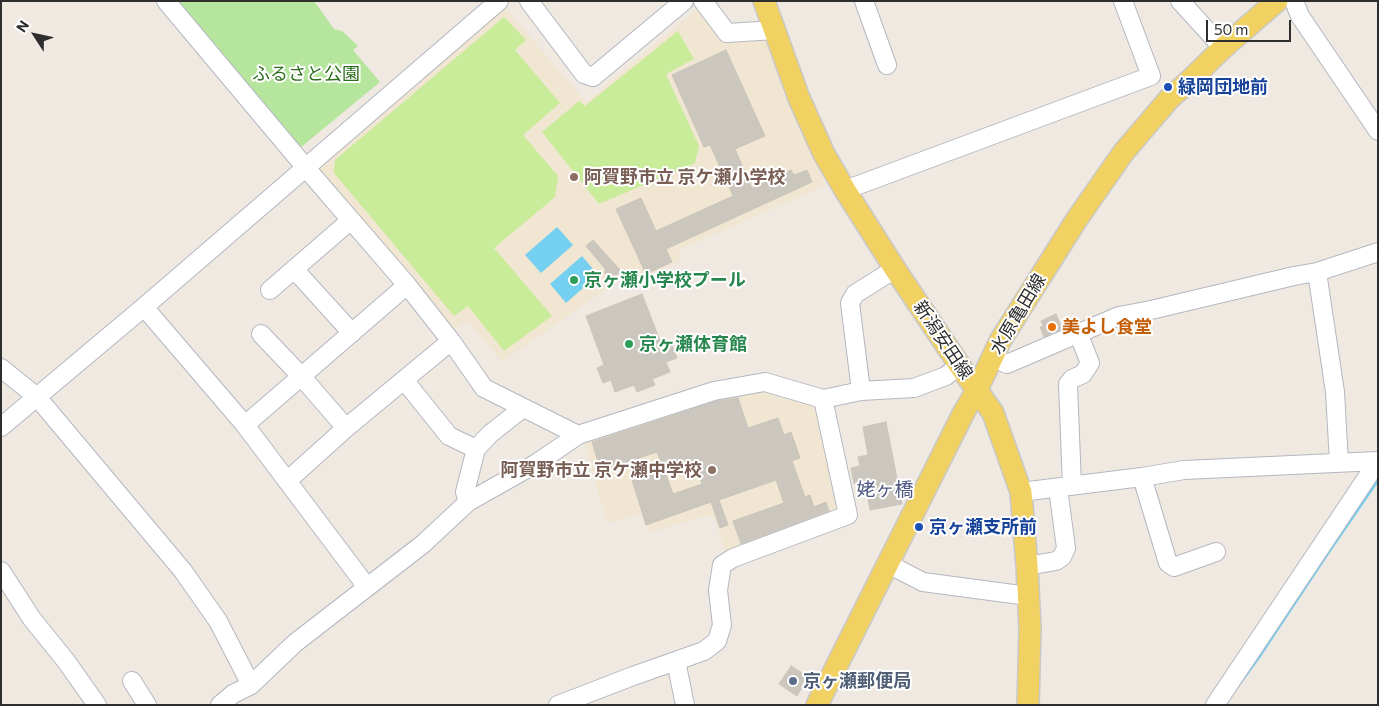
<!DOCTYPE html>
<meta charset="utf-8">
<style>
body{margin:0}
#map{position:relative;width:1379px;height:706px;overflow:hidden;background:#efe9e1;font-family:Commissioner,sans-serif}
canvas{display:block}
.frame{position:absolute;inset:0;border:2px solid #2e2e2e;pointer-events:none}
.north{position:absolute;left:10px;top:10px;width:50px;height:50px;-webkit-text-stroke:4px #fff;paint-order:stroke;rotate:305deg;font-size:14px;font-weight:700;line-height:20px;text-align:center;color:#2e2e2e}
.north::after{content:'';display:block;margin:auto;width:18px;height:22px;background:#2e2e2e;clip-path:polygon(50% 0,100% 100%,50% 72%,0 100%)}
.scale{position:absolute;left:1206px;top:20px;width:85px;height:22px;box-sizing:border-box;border:2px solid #2e2e2e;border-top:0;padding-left:6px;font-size:15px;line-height:18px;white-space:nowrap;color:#2e2e2e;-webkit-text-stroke:4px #fff;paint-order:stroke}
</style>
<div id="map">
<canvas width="1379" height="706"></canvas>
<div class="frame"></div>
<div class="north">N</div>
<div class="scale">50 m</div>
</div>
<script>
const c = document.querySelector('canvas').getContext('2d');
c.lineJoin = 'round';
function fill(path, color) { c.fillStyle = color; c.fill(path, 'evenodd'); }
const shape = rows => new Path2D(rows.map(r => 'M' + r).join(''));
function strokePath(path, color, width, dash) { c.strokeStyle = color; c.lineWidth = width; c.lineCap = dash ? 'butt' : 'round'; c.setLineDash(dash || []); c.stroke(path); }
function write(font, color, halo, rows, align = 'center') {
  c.font = font + ' Commissioner,"Noto Sans JP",sans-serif'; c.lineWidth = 4; c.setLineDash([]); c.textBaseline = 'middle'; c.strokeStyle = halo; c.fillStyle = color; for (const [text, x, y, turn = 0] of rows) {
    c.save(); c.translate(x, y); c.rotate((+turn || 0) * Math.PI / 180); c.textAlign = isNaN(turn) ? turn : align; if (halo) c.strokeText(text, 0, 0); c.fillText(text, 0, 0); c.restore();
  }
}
fill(shape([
 [502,4,586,102,702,5,722,38,765,34,826,185,679,250,680,261,633,284,625,276,502,362,468,321,453,330,319,170,319,162],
 [770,384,801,394,815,410,839,501,833,516,726,555,714,515,690,520,651,532,641,514,607,523,583,438,645,419]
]), '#f0e6d1');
fill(shape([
 [173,1,314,1,334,29,342,31,358,46,353,50,380,82,300,148]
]), '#b6e59e');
fill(shape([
 [504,17,526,40,515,50,560,103,523,135,558,176,555,197,494,248,552,316,504,351,468,306,454,316,334,173,335,160],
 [678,31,694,59,666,74,699,146,695,163,599,204,542,132,579,101,585,106]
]), '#c9ec9a');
fill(shape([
 [557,227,573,245,541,273,525,255],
 [582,256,598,275,566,303,550,284]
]), '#75cff0');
strokePath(shape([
 [1235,690,1261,654,1326,556,1378,480]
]), '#75cff0', 3);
const building = shape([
 [726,50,765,136,735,149,752,188,791,170,794,175,807,170,812,182,666,249,672,262,646,274,616,209,641,198,656,231,733,196,710,145,704,147,672,75,726,50],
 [593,240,621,271,611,280,604,272,606,270,586,246,593,240],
 [642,294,662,346,671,342,677,358,666,362,670,372,652,379,655,385,637,392,634,385,615,392,611,380,603,383,597,368,604,365,586,316,642,294],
 [1056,314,1062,329,1044,337,1040,327,1043,326,1041,321,1056,314],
 [738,398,748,428,778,418,784,435,791,432,800,458,792,461,805,497,810,495,814,507,826,502,829,511,741,544,733,521,784,503,776,480,719,500,728,525,720,528,711,502,646,525,632,480,663,469,657,452,601,471,592,442,717,401,738,398],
 [695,462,702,484,673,494,665,472,695,462],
 [886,422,902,504,870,510,865,482,854,484,851,468,860,466,858,457,868,455,863,427,886,422],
 [791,666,807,676,801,685,803,686,797,696,779,684,791,666]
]);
fill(building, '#cbc7bf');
strokePath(building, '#cbc5ba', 1);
const minor = shape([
 [166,1,306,168,407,285,451,341,484,388,578,435],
 [529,1,584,74,593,77,684,1],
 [703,1,727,33,775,30],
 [864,1,887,65],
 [1180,1,1223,48],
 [1294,1,1300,16,1378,131],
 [845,190,1151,76,1123,1],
 [294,269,352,333],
 [1317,272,1335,392,1339,463],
 [270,290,351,220],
 [144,307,245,425,367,587],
 [261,334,301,376,346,428],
 [992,357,1007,364,1119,316,1151,310,1294,276,1317,272,1378,252],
 [1,368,37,397,183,571,218,621,251,685],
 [404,380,449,436,476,449],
 [861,391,850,303,855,294,895,269],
 [245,425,407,285],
 [1,427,144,307,499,1],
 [1142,477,1168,563,1174,567,1216,552],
 [287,481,346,428,451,341],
 [1072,486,1068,384,1072,379,1083,374,1090,363,1078,333],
 [1021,492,1142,477,1184,470,1378,461],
 [468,502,465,492,476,449,490,434,523,408],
 [888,564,923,582,1028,596],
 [1027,566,1056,561,1062,557,1066,548,1058,488],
 [1,571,32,619,66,661,97,705],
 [676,661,685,705],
 [132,681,147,705],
 [220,705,233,694,251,685,295,643,423,544,468,502,537,463,578,435,714,391,765,382,823,399,861,391,914,388,946,376,959,365],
 [558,705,633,676,704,651,717,641,722,625,718,590,722,565,733,558,848,515,823,399],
 [1215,705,1378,461]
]);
const major = shape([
 [764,1,799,98,824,154,845,190,895,269,962,369,993,413,1021,492,1027,566,1030,628,1028,705],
 [817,705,964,412,977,390,1000,341,1077,219,1123,153,1169,99,1188,82,1223,48,1277,1]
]);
strokePath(minor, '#b4b7c1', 20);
strokePath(major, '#c9c9c9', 24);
strokePath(minor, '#fff', 18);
strokePath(major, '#f2d163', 21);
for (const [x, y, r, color] of [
 [1168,87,5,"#1a4fb4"],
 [574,177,5,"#8d6e63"],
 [574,280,5,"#2e9e5b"],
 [1052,327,5,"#e8710a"],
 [629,344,5,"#2e9e5b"],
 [712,470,5,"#8d6e63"],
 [919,527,5,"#1a4fb4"],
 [793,681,5,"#5c6f8a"]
]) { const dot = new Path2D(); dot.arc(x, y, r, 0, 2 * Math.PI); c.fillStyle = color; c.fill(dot); strokePath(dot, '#fff', 2); }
write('18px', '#2c6e1b', '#fff', [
 ["ふるさと公園",306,74]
]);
write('bold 18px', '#164399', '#fff', [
 ["緑岡団地前",1178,87],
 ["京ヶ瀬支所前",929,527]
], 'left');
write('bold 18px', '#785e54', '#fff', [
 ["阿賀野市立 京ケ瀬小学校",584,177],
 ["阿賀野市立 京ケ瀬中学校",702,470,"right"]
], 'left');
write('bold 18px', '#27864d', '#fff', [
 ["京ヶ瀬小学校プール",584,280],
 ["京ヶ瀬体育館",639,344]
], 'left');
write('18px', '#2e2e2e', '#fff', [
 ["水原亀田線",1018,314,-59],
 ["新潟安田線",943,340,56]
]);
write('bold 18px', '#c56008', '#fff', [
 ["美よし食堂",1062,327]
], 'left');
write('bold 18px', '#4e5e75', '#fff', [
 ["京ヶ瀬郵便局",803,681]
], 'left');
write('19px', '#4d5680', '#fff', [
 ["姥ヶ橋",885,490]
]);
</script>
